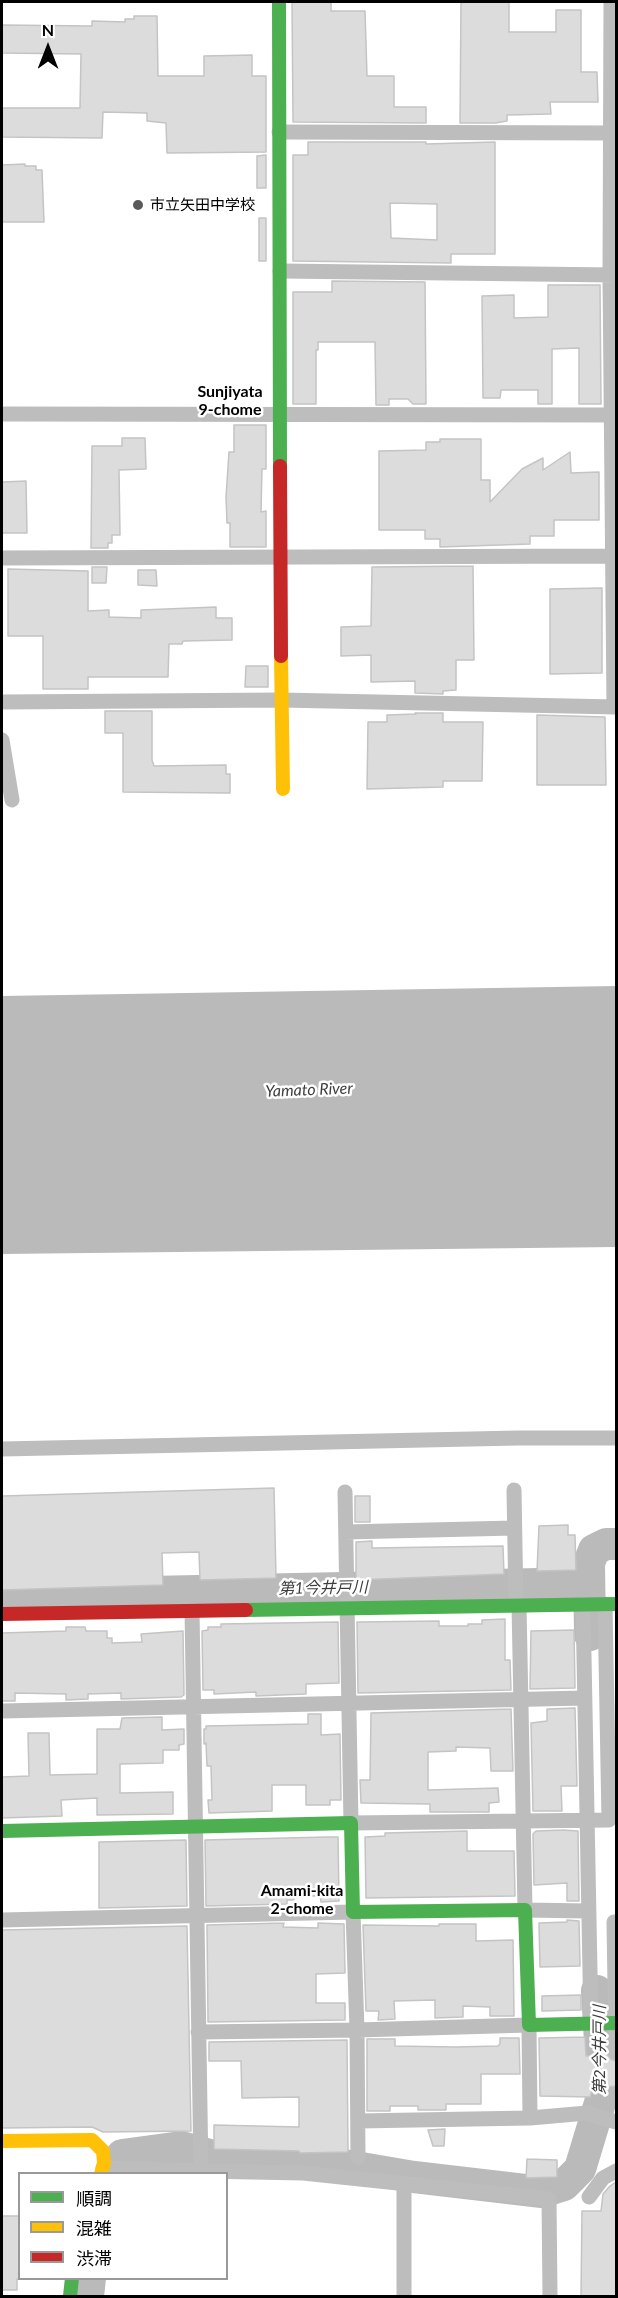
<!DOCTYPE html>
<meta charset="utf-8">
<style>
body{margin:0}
#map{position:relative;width:618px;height:2298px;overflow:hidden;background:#fff;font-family:Lato,"Noto Sans JP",sans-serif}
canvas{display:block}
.frame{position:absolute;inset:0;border:3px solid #000;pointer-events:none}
.legend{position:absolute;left:18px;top:2172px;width:210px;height:108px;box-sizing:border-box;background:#fff;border:2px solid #999;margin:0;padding:8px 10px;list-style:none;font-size:18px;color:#000}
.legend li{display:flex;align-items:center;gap:12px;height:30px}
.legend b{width:30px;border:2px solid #999}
.north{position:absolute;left:18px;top:18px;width:60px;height:60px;-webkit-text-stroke:4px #fff;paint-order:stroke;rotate:0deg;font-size:16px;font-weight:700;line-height:24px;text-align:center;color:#000}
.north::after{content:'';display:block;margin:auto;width:21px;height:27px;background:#000;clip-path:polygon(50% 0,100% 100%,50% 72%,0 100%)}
</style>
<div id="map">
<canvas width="618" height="2298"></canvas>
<div class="frame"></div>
<ul class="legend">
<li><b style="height:8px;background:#4caf50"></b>順調</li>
<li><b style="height:8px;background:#ffc107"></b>混雑</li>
<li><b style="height:8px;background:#c62828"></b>渋滞</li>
</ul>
<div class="north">N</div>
</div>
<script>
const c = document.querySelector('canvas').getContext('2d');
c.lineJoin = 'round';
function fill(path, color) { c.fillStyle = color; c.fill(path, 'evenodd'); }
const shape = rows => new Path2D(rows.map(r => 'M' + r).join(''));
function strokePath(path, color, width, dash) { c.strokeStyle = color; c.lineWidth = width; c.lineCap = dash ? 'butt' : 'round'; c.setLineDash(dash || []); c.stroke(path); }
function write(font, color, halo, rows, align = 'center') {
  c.font = font + ' Lato,"Noto Sans JP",sans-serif'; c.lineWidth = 5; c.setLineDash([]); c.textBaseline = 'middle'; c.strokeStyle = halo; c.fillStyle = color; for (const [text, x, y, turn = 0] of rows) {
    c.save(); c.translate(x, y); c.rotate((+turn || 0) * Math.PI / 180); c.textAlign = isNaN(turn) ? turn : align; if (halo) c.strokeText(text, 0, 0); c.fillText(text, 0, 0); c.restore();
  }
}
fill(shape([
 [616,986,616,1247,2,1254,2,996]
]), '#bababa');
strokePath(shape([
 [603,2093,616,2103]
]), '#bababa', 5);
strokePath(shape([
 [2,1595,588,1583],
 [590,1635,589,1563,594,1550,606,1544,616,1544],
 [118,2174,122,2155,181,2147,227,2160,326,2162,414,2177,542,2192,564,2185,580,2169,603,2093,597,1991],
 [88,2296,90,2278]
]), '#bababa', 32);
const building = shape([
 [292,2,331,2,331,11,365,11,367,76,394,76,394,107,426,107,426,123,293,122,292,2],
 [461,2,509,2,509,32,556,32,556,10,581,10,581,72,597,72,598,102,550,102,551,114,507,115,507,121,495,123,460,123,461,2],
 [134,16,157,16,158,76,204,76,204,56,252,55,252,76,266,76,266,152,167,153,166,123,147,121,147,113,103,112,102,138,2,137,2,108,80,108,81,54,2,53,2,25,92,26,92,21,125,22,125,19,134,19,134,16],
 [308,142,426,142,426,144,495,142,495,254,451,254,451,263,293,261,293,155,308,155,308,142],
 [390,203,437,204,437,240,391,238,390,203],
 [266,155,266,188,257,188,257,156,266,155],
 [25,164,25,166,36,166,36,170,42,170,44,222,2,222,2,165,25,164],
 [259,218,266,218,266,261,259,261,259,218],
 [332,281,425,282,426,404,413,404,408,399,389,399,389,405,376,405,375,342,318,342,318,350,316,350,316,404,293,404,293,292,332,292,332,281],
 [548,285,600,285,601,404,579,404,579,348,552,349,552,404,538,404,538,390,501,390,500,398,483,398,482,296,514,295,514,318,548,317,548,285],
 [234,425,266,425,266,469,262,469,261,512,266,511,266,547,230,547,230,523,227,523,226,497,229,452,234,452,234,425],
 [122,438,145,438,146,469,119,470,120,535,112,535,112,543,108,543,108,548,91,548,92,446,122,446,122,438],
 [440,439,481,439,481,480,490,480,490,502,522,469,543,458,543,470,570,452,571,473,599,472,599,520,554,520,554,536,530,536,530,544,440,547,440,539,425,539,425,530,379,530,379,451,426,450,426,442,440,442,440,439],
 [26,481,27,533,2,533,2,482,26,481],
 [473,566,474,660,456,660,456,690,443,691,443,694,415,693,415,681,371,682,371,655,341,656,341,627,371,626,372,567,473,566],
 [92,567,107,567,106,583,92,583,92,567],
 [8,569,88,571,88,611,109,610,109,617,141,618,141,610,216,607,216,618,232,618,232,640,183,641,182,644,169,644,168,677,88,677,88,689,43,689,43,636,8,636,8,569],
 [138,570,156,570,157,586,138,585,138,570],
 [602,588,602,673,550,674,550,589,602,588],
 [246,666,268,666,268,687,245,687,246,666],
 [105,711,152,711,152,760,154,766,226,765,226,774,230,774,230,793,123,792,123,733,105,733,105,711],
 [415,713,443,713,443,722,483,722,482,781,443,781,443,787,367,789,368,722,387,722,387,715,416,714,415,713],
 [537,715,605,717,606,785,537,785,537,715],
 [274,1488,276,1578,200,1580,199,1552,162,1553,163,1585,2,1590,2,1496,274,1488],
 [355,1496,370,1496,370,1522,355,1522,355,1496],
 [568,1525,568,1535,575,1535,576,1570,537,1571,539,1526,568,1525],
 [372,1541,372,1548,503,1546,504,1574,356,1580,356,1542,372,1541],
 [505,1619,505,1660,510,1660,511,1690,358,1693,357,1622,439,1621,439,1626,468,1626,468,1624,482,1624,482,1620,505,1619],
 [338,1622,339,1683,306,1684,306,1694,256,1696,256,1692,214,1694,214,1690,203,1690,202,1631,208,1630,208,1627,221,1627,221,1624,338,1622],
 [66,1627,85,1627,86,1631,107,1631,107,1638,112,1638,112,1643,142,1642,141,1634,183,1631,184,1695,181,1697,121,1699,121,1693,88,1694,88,1699,66,1700,66,1694,15,1693,15,1701,2,1701,2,1633,66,1631,66,1627],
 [574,1630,575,1688,530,1689,531,1631,574,1630],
 [575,1708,577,1786,561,1786,562,1811,533,1811,531,1723,547,1721,547,1709,575,1708],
 [511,1709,513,1771,491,1771,490,1748,456,1747,456,1751,428,1752,428,1790,498,1788,499,1802,489,1803,489,1812,430,1812,430,1804,361,1803,360,1780,370,1780,371,1713,511,1709],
 [308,1714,321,1714,321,1735,340,1734,341,1800,330,1800,330,1805,306,1805,306,1785,272,1785,272,1811,209,1813,208,1800,212,1800,211,1766,207,1766,206,1743,204,1744,204,1729,206,1729,206,1726,308,1724,308,1714],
 [162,1717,162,1730,184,1729,184,1744,179,1745,179,1750,163,1750,163,1763,120,1764,120,1793,173,1792,173,1814,97,1815,97,1798,61,1800,62,1816,2,1818,2,1777,29,1776,28,1733,49,1733,50,1775,97,1774,97,1729,120,1729,122,1718,162,1717],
 [563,1830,578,1831,579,1901,567,1901,567,1883,534,1885,533,1834,536,1831,563,1830],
 [467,1831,467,1851,514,1851,515,1896,366,1898,365,1837,385,1836,385,1833,467,1831],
 [327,1837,338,1837,339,1901,321,1902,320,1896,294,1896,294,1900,287,1900,287,1904,206,1906,205,1840,327,1837],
 [186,1840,187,1906,99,1908,99,1842,186,1840],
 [567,1920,579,1921,580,1966,540,1967,539,1923,567,1922,567,1920],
 [284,1923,283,1927,318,1928,318,1923,344,1924,345,1973,316,1974,316,2003,345,2003,345,2020,208,2022,207,1925,284,1923],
 [439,1924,476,1924,476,1941,513,1940,514,2016,490,2016,490,2007,463,2006,463,2017,435,2018,435,2000,394,2001,395,2019,378,2020,379,2011,366,2011,363,1925,439,1926,439,1924],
 [187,1926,191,2131,103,2132,92,2127,2,2128,2,1930,187,1926],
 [581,1995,581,2010,542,2011,542,1996,581,1995],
 [585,2037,586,2056,607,2054,611,2059,616,2061,616,2086,593,2088,590,2097,540,2096,539,2038,585,2037],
 [500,2038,519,2038,520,2074,481,2074,481,2104,446,2104,446,2110,418,2110,418,2106,390,2106,390,2111,367,2111,367,2039,395,2039,395,2046,455,2047,498,2046,500,2044,500,2038],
 [347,2040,348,2152,300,2153,299,2151,214,2149,214,2125,299,2127,299,2097,242,2098,241,2061,209,2061,209,2042,347,2040],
 [445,2129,444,2146,433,2146,428,2130,445,2129],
 [527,2159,557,2160,557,2177,526,2178,527,2159],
 [616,2182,616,2296,581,2296,582,2211,601,2211,603,2194,610,2186,616,2182],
 [2,2216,19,2216,20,2279,17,2279,17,2290,2,2290,2,2216]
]);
fill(building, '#dcdcdc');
strokePath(building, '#c4c4c4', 1.5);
strokePath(shape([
 [611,2,610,275,614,707],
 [279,132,616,133],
 [280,271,616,275],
 [2,414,616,415],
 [2,558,612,556],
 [2,702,281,700,616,707],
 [2,740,12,800],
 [2,1449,518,1438,616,1438],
 [514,1490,516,1605],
 [345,1492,351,1823,609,1820,605,1604],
 [346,1532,514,1528],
 [583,1604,591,2024],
 [519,1605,525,1910,588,1911],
 [2,1711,584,1698],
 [2,1920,353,1912,357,2030,529,2025,530,2118],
 [198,2032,357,2030,358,2157],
 [616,2051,614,1922,616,1922],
 [358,2121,530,2118,587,2113,616,2122],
 [103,2168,201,2171,192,1610],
 [201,2171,303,2173,549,2199,550,2296],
 [589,2197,603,2178,616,2171],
 [404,2296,404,2184]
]), '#bdbdbd', 15);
strokePath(shape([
 [279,2,280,466],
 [246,1610,616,1604],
 [2,1831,351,1823,353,1912,525,1910,529,2025,616,2023],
 [70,2296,72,2278]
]), '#4caf50', 14);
strokePath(shape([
 [281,656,283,789],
 [2,2141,92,2140,103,2151,104,2163,101,2174]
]), '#ffc107', 14);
strokePath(shape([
 [280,466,281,656],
 [2,1614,246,1610]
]), '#c62828', 14);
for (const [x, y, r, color] of [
 [138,205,6,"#595959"]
]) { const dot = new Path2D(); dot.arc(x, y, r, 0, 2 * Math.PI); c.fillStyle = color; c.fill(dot); strokePath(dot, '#fff', 2); }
write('15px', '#000', '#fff', [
 ["市立矢田中学校",150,205]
], 'left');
write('bold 16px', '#000', '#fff', [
 ["Sunjiyata",230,392],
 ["9-chome",230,410],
 ["Amami-kita",302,1891],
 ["2-chome",302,1909]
]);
write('italic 16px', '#3e3e3e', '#fff', [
 ["Yamato River",309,1090,-2],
 ["第1今井戸川",323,1588,-1],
 ["第2今井戸川",600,2050,-90]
]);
</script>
